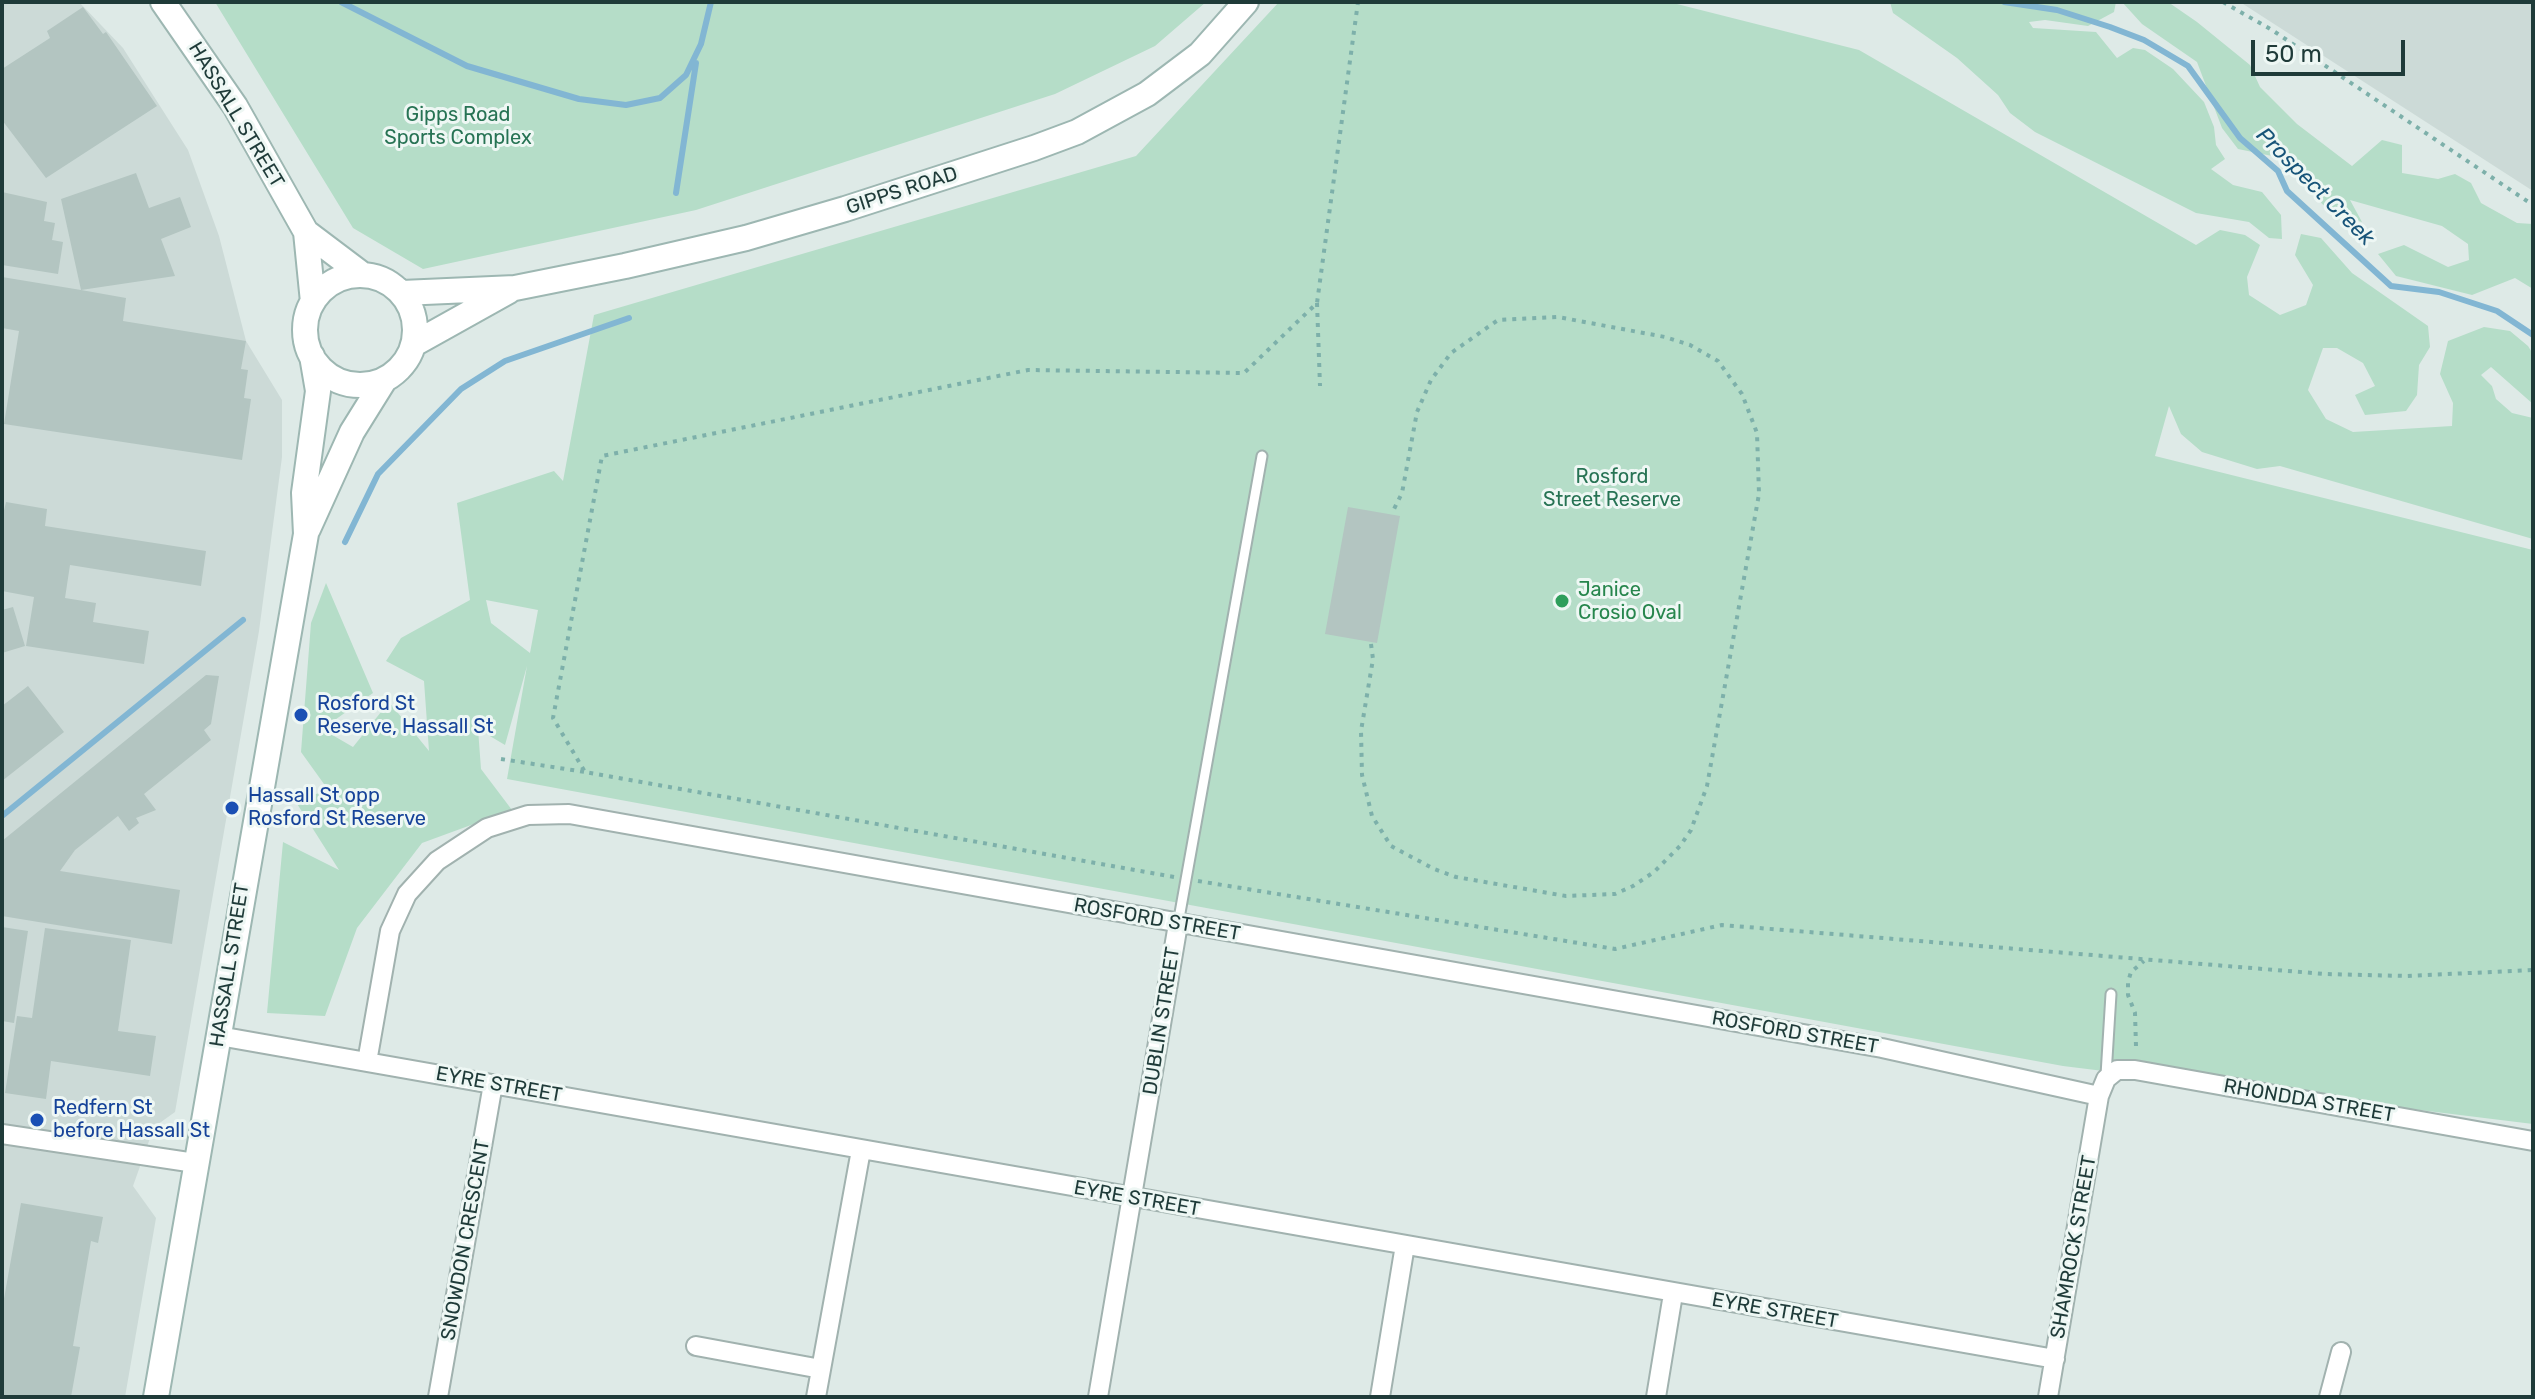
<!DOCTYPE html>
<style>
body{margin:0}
#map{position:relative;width:2535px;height:1399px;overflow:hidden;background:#deeae7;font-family:Rubik,sans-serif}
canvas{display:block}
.frame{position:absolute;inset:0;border:4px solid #1f3b39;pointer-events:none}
.scale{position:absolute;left:2251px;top:40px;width:154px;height:36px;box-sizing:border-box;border:4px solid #1f3b39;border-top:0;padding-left:10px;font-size:24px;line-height:28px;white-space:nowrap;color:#1f3b39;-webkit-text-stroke:6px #eef7f4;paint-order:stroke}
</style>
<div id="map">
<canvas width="2535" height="1399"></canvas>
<div class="frame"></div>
<div class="scale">50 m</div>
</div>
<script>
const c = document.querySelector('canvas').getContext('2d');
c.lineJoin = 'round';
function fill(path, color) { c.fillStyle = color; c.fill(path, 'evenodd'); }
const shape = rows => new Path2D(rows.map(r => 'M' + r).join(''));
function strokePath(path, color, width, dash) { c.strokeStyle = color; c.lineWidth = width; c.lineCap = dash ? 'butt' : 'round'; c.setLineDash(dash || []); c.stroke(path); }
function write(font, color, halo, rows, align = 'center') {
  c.font = font + ' Rubik,sans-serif'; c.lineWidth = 6; c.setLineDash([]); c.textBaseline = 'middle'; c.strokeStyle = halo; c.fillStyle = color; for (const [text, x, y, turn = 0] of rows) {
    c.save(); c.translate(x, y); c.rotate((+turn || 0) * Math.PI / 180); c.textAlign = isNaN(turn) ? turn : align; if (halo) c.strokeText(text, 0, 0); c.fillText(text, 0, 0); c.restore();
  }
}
fill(shape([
 [2,2,79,2,123,48,188,150,219,236,246,341,282,400,282,457,259,631,175,1112,154,1127,133,1186,156,1218,125,1397,2,1397],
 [2240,2,2533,2,2533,191]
]), '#ccdad7');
fill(shape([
 [215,2,1206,2,1155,46,1055,94,696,210,423,269,353,228],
 [1279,2,1669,2,1859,50,2196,245,2220,230,2245,235,2260,245,2247,277,2249,295,2280,315,2306,305,2313,285,2295,255,2301,234,2321,238,2352,273,2428,326,2430,347,2419,365,2417,395,2406,411,2365,415,2355,395,2375,386,2363,363,2337,348,2323,348,2308,390,2326,419,2353,432,2452,426,2453,403,2440,374,2448,341,2484,327,2510,331,2528,346,2533,354,2533,404,2491,367,2481,375,2492,386,2496,399,2512,413,2533,418,2533,539,2280,466,2257,469,2202,452,2181,434,2169,406,2155,456,2533,550,2533,1124,2063,1066,507,779,527,666,505,745,478,729,481,769,512,810,422,843,357,928,325,1016,267,1013,283,842,339,870,294,799,329,791,301,752,311,623,326,583,373,693,322,729,353,747,389,702,429,751,424,681,386,661,401,638,470,600,457,503,554,471,563,481,594,315,1136,156],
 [486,600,538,610,530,653,491,623],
 [1890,2,2116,2,2114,12,2088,26,2045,20,2029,22,2033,28,2096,32,2117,58,2133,48,2145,50,2173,69,2204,102,2214,127,2216,145,2225,159,2211,169,2233,185,2262,192,2281,215,2282,239,2269,238,2249,222,2196,213,2035,132,2010,113,1998,95,1957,58,1893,13],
 [2122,2,2168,2,2197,22,2250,65,2260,87,2297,124,2352,166,2382,140,2402,145,2402,173,2438,179,2455,174,2471,183,2481,203,2517,223,2533,224,2533,289,2515,278,2472,295,2396,276,2378,254,2404,245,2448,267,2469,260,2468,244,2442,226,2350,200,2362,222,2331,213,2277,157,2238,149,2222,128,2197,62,2142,24]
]), '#b5ddc8');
strokePath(shape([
 [341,2,467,66,579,99,626,105,660,98,686,75,701,44,711,2],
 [2004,2,2057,10,2110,27,2144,40,2188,66,2240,138,2278,171,2287,191,2391,286,2439,292,2497,311,2533,335],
 [676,193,696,63],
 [345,542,378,474,461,389,505,361,629,318],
 [2,816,243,620]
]), '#82b6d3', 6);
fill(shape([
 [83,7,103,34,106,32,157,106,46,178,2,120,2,69,50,38,47,31],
 [136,173,149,208,180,197,191,227,161,239,175,276,81,290,126,298,123,321,246,341,241,369,248,370,244,398,251,399,242,460,4,424,19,331,2,328,2,277,81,290,61,199],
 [2,192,47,202,44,221,55,223,52,240,63,242,58,274,2,265],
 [6,502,47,509,45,526,206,551,201,586,70,565,65,598,96,603,93,622,149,631,144,664,26,646,34,597,2,591,2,519],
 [1348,507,1400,516,1377,643,1325,634],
 [13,607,25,646,2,653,2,610],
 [206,675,219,676,211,724,204,730,211,740,144,794,156,810,136,818,139,823,129,831,118,816,75,850,60,871,180,890,172,944,2,916,2,841],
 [28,686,64,732,2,781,2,706],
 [2,927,28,931,14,1023,2,1021],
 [45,928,131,940,118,1031,156,1036,150,1076,51,1061,46,1099,5,1093,17,1016,32,1018],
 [21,1203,103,1217,98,1243,91,1241,73,1346,80,1347,71,1397,2,1397,2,1310]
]), '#b3c5c1');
const lane = shape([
 [1178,924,1262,456],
 [2106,1075,2111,994]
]);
const street = shape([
 [219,1036,2055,1359],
 [367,1062,390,931,407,894,437,861,487,828,528,815,569,814,1882,1048,2099,1096],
 [2,1134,195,1163],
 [696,1346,821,1369],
 [438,1397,493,1084],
 [816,1397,861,1150],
 [1098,1397,1178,924],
 [1380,1397,1405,1245],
 [1656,1397,1673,1294],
 [2048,1397,2099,1096,2106,1079,2117,1070,2135,1070,2533,1141],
 [2329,1397,2341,1352]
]);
const secondary = shape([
 [163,2,235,106,306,232,363,275],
 [306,232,313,302],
 '305 330a55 55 0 1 1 110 0a55 55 0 1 1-110 0Z',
 [402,293,515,288,625,266,746,238,845,209,1034,148,1077,132,1147,94,1200,54,1246,2],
 [414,344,509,291],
 [308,529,352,432,385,379],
 [156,1397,306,534,304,493,318,391,312,356]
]);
strokePath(lane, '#a1b2af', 13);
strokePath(street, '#a1b2af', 22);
strokePath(secondary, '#9db7b2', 28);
strokePath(shape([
 [2223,2,2272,30,2533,205],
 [1317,303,1320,386],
 [1371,644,1373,659,1361,731,1362,775,1372,816,1391,846,1434,869,1456,877,1566,896,1615,894,1633,886,1654,872,1680,846,1691,830,1707,786,1759,494,1757,433,1742,394,1718,361,1690,345,1665,337,1558,317,1498,320,1451,353,1431,380,1417,412,1402,493,1393,511],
 [501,759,585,772],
 [1174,877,585,772,553,718,602,456,1028,370,1244,373,1317,303,1358,2],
 [1198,881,1615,949,1722,925,2325,974,2407,976,2533,970],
 [2136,1046,2135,1013,2128,995,2128,982,2131,972,2144,961]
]), '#7db0aa', 4, [4, 6]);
strokePath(lane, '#fff', 9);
strokePath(street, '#fff', 18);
strokePath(secondary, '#fff', 24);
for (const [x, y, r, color] of [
 [1562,601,8,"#2e9e5b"],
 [301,715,8,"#1a4fb4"],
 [232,808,8,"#1a4fb4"],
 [37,1120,8,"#1a4fb4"]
]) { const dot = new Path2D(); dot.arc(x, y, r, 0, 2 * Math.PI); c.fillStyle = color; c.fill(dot); strokePath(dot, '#eef7f4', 3); }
write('20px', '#1f3b39', '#eef7f4', [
 ["HASSALL STREET",236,115,59],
 ["GIPPS ROAD",902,191,-18],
 ["ROSFORD STREET",1157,920,10],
 ["HASSALL STREET",230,965,-81],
 ["DUBLIN STREET",1162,1021,-81],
 ["ROSFORD STREET",1795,1033,10],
 ["EYRE STREET",499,1085,10],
 ["RHONDDA STREET",2309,1101,10],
 ["EYRE STREET",1137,1199,10],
 ["SNOWDON CRESCENT",466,1240,-80],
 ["SHAMROCK STREET",2074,1247,-80],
 ["EYRE STREET",1775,1311,10]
]);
write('20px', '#277354', '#eef7f4', [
 ["Gipps Road",458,115],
 ["Sports Complex",458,138],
 ["Rosford",1612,477],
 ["Street Reserve",1612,500]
]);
write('20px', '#27864d', '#eef7f4', [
 ["Janice",1578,590],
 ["Crosio Oval",1578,613]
], 'left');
write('20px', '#164399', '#eef7f4', [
 ["Rosford St",317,704],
 ["Reserve, Hassall St",317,727],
 ["Hassall St opp",248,796],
 ["Rosford St Reserve",248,819],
 ["Redfern St",53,1108],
 ["before Hassall St",53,1131]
], 'left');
write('italic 22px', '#175479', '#eef7f4', [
 ["Prospect Creek",2315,187,45]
]);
</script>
